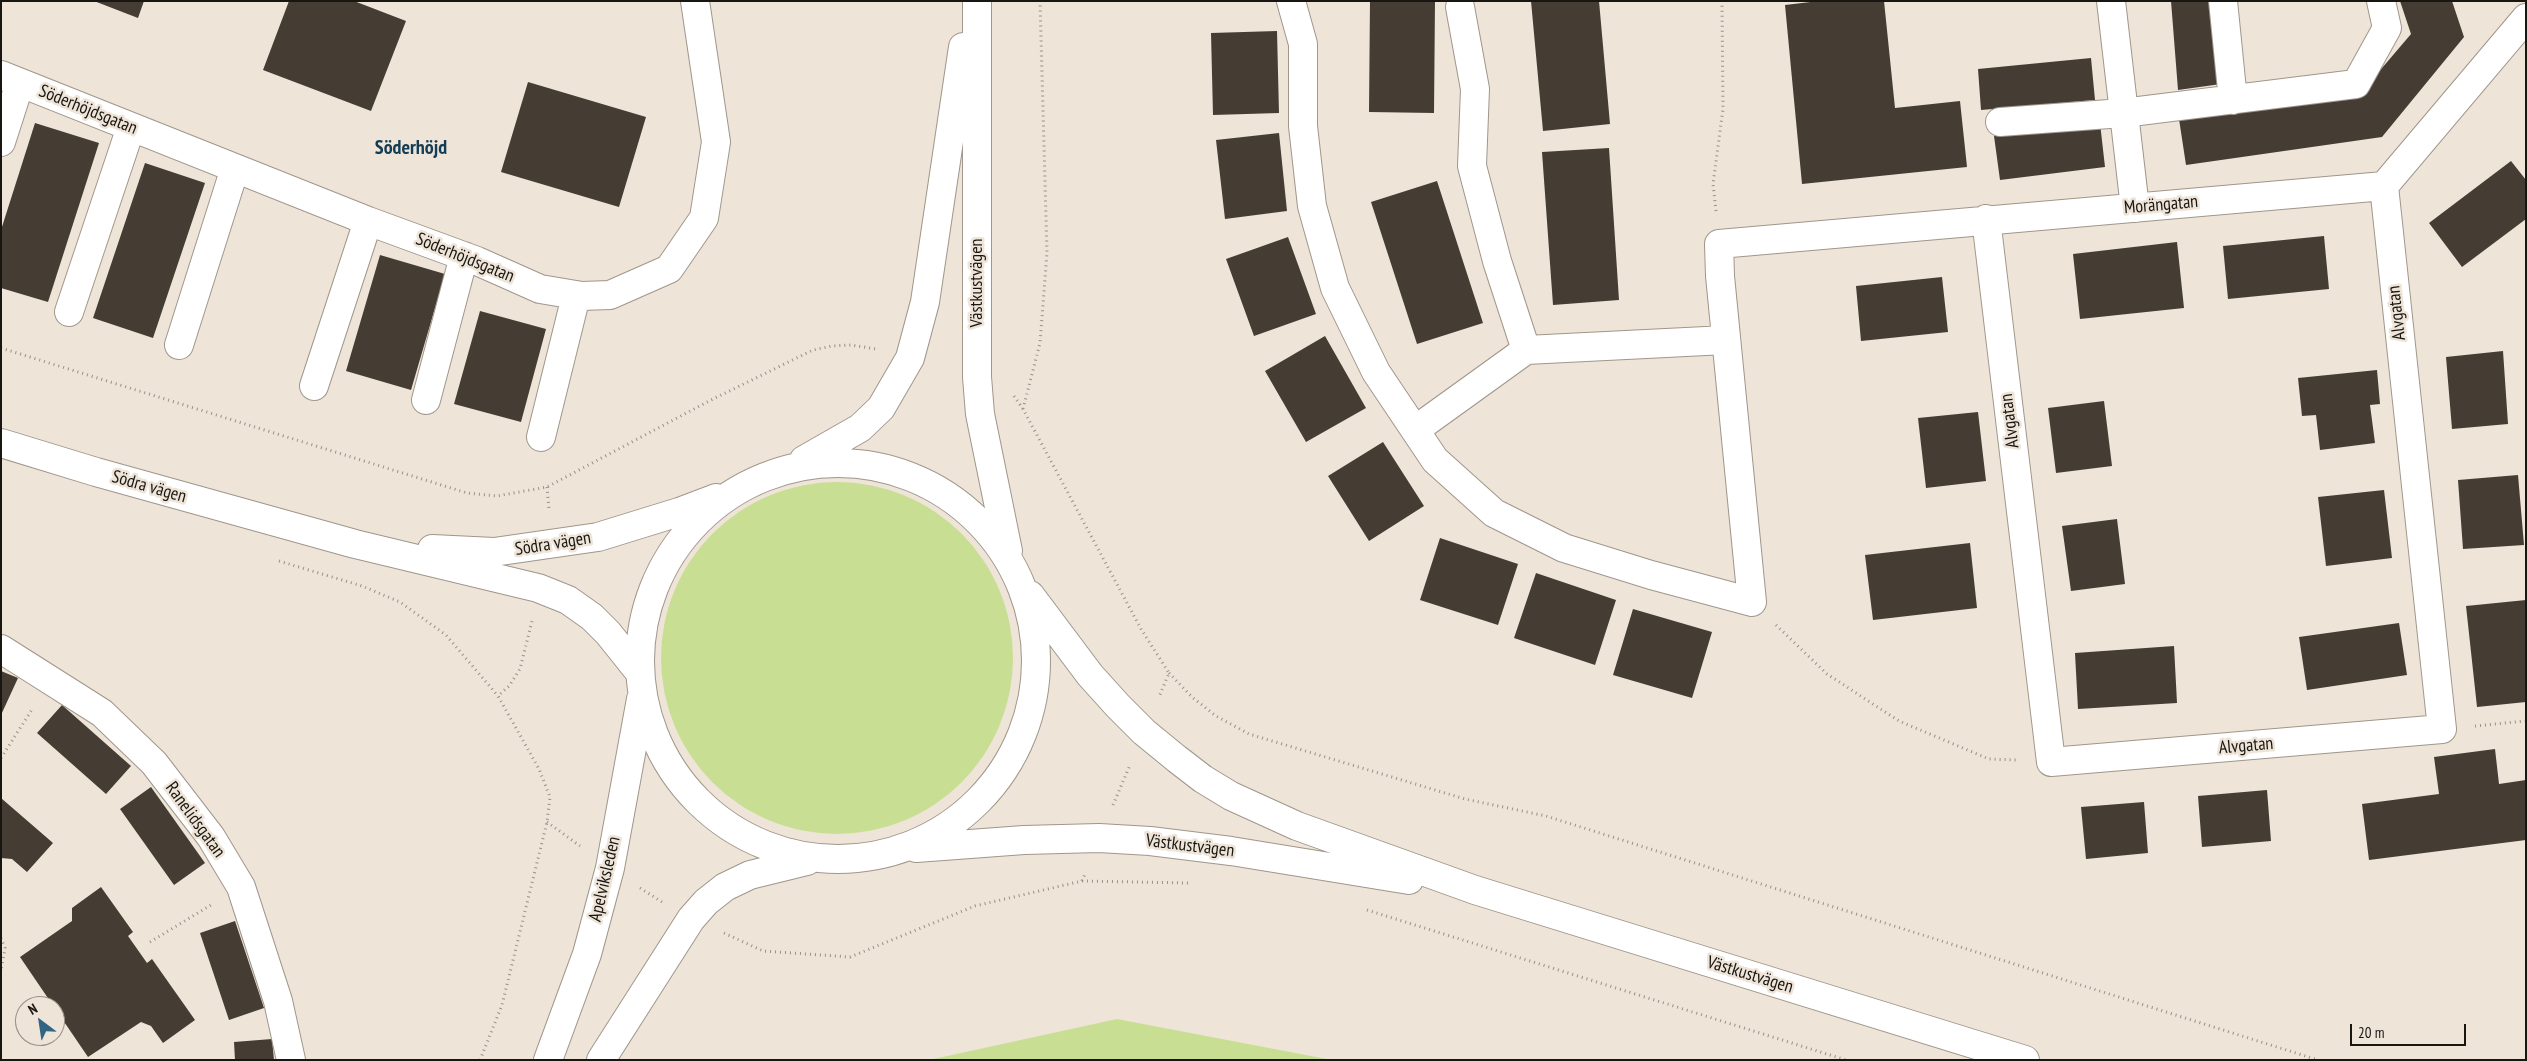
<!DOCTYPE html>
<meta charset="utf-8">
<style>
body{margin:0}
#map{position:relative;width:2527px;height:1061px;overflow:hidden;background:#eee4d8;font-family:"PT Sans Narrow",sans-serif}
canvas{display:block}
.frame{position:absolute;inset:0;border:2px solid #191612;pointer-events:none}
.north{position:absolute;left:15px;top:996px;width:50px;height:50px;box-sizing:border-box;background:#eee4d8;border:1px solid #999289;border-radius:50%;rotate:329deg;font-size:14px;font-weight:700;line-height:20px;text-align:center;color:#191612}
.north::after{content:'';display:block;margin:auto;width:18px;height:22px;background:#326582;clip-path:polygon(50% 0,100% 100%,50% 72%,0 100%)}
.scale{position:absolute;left:2350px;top:1024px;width:116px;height:22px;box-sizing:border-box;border:2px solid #191612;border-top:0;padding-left:6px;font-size:15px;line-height:18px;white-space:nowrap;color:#191612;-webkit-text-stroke:4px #eee4d8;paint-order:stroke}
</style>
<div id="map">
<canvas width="2527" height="1061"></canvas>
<div class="frame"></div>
<div class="north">N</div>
<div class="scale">20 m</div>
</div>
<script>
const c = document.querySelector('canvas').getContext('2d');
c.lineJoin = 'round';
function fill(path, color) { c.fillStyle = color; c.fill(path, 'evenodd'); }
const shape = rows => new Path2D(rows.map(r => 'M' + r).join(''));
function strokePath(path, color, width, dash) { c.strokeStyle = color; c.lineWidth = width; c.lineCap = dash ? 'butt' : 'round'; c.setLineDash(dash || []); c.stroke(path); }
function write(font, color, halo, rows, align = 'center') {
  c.font = font + ' "PT Sans Narrow",sans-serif'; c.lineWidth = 5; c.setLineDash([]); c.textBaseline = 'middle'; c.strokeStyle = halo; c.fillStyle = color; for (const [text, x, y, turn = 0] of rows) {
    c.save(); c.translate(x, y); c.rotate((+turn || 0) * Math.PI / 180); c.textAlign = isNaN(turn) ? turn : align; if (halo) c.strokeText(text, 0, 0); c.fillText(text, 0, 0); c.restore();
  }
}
fill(shape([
 '661 658a176 176 0 1 1 352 0a176 176 0 1 1-352 0Z',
 [1117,1019,1332,1060,929,1060]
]), '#c8df93');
fill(shape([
 [94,1,144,1,138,18],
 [289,1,354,1,406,21,371,111,263,70],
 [1370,1,1435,1,1434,113,1369,112],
 [1531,1,1599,1,1610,124,1543,131],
 [1819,1,1884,1,1895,108,1960,101,1967,167,1802,184,1785,5],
 [2171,1,2210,1,2221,84,2178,90],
 [2400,1,2452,1,2464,37,2382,137,2186,165,2179,119,2359,95,2411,34],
 [1277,31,1279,113,1213,115,1211,33],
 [2091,58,2095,100,1981,110,1978,69],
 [528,82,646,117,619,207,501,172],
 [35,123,99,143,48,302,1,288,1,230],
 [2100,123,2105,167,2000,180,1994,136],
 [1279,133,1287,211,1225,219,1216,140],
 [1609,148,1619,300,1553,305,1542,152],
 [2511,161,2526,180,2526,219,2462,267,2429,223],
 [145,163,205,183,153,338,93,318],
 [1437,181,1483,323,1417,344,1371,202],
 [2324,236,2329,289,2228,299,2223,246],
 [1288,237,1316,314,1254,336,1226,259],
 [2177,242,2184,308,2080,319,2073,254],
 [380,255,445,274,411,390,346,371],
 [1942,277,1948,332,1861,341,1856,286],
 [480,311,546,329,521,422,454,404],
 [1325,336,1366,408,1306,442,1265,371],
 [2503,351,2508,424,2452,429,2446,357],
 [2377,370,2380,404,2370,405,2375,443,2320,450,2316,415,2302,416,2298,378],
 [2104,401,2112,466,2056,473,2048,408],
 [1978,412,1986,481,1926,488,1918,418],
 [1383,442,1424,506,1369,541,1328,476],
 [2518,475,2524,545,2463,549,2458,480],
 [2384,490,2392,558,2326,566,2318,497],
 [2117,519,2125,584,2071,591,2062,526],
 [1440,538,1518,564,1498,625,1420,600],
 [1970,543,1977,608,1873,620,1865,555],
 [1536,573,1616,600,1595,665,1514,638],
 [2526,600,2526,702,2477,707,2466,606],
 [1633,609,1712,632,1692,698,1613,675],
 [2399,623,2407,675,2307,690,2299,637],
 [2174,646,2177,703,2078,709,2075,653],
 [1,671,18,678,1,715],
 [62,705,131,766,106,794,37,733],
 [2495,749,2499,784,2526,780,2526,840,2369,860,2362,804,2439,794,2434,757],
 [151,787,205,863,174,885,120,809],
 [2267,790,2271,841,2202,847,2198,796],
 [1,798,53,843,27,872,12,859,1,858],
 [2144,802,2148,853,2086,859,2081,807],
 [101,887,133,932,128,936,147,963,152,959,195,1020,163,1043,151,1026,141,1022,88,1057,20,957,72,921,72,908],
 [235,921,264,1008,229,1020,200,933],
 [272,1039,274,1060,235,1060,234,1042]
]), '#453d33');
const minor = shape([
 [977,1,977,377,980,414,1008,551],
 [1291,1,1303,44,1303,126,1312,206,1335,288,1376,372,1435,460,1494,513,1564,548,1651,575,1752,602,1720,276,1719,244,2384,186,2526,18],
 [2111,1,2135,208],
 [2223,1,2233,100],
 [1460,7,1475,89,1472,166,1497,261,1526,350],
 [1,75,368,221,477,261,540,289,582,296,610,295,669,269,704,218,716,142,695,1],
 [2000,122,2123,113,2356,84,2387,28,2381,1],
 [1,142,20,83],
 [1986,219,2051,762,2442,729,2384,186],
 [69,312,131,127],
 [179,345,235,168],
 [314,386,368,221],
 [426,400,464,256],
 [1415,430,1526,350,1726,340],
 [541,437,576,296],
 [1,443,96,472,355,544,538,588,568,600,592,617,608,633,640,673],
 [804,460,860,428,881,408,910,358,925,302,963,47],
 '640 661a198 198 0 1 1 396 0a198 198 0 1 1-396 0Z',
 [432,549,494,552,598,537,679,512,716,498],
 [1030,595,1090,675,1118,706,1144,732,1177,759,1203,779,1231,796,1297,826,1475,890,2025,1060],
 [1,649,102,713,154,763,211,837,241,887,278,1001,291,1060],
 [916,848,1024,840,1099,838,1150,841,1231,851,1409,880],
 [548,1060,587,954,610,868,641,699],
 [601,1060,691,919,706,902,725,887,750,875,807,861]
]);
strokePath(minor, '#a0968b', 30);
strokePath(shape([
 [1716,211,1713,184,1723,109,1722,1],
 [1,348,467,493,497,496,547,487,711,400,813,350,832,346,851,345,876,349],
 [1014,396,1023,409,1141,629,1169,673,1159,697],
 [1023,409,1040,343,1047,253,1040,1],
 [547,487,549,509],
 [279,561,362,586,400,602,446,635,498,696],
 [1776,625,1827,674,1899,721,1989,759,2016,760],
 [1169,673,1192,697,1216,716,1249,734,1465,799,1546,816,2318,1060],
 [2475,726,2526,721],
 [1,758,33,708],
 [1113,805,1130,765],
 [547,822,580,846],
 [1082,881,1085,874],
 [640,888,662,902],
 [1367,910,1846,1060],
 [724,933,763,951,850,957,975,906,1082,881,1188,883],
 [1,938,5,948,1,971],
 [150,942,211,905],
 [480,1060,502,1005,547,822,550,797,539,769,498,696,509,686,520,669,532,621]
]), '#989188', 3, [1, 4]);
strokePath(minor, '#fff', 28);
write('18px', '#191612', '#eee4d8', [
 ["Söderhöjdsgatan",88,110,22],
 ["Morängatan",2161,205,-5],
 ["Söderhöjdsgatan",465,258,22],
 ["Västkustvägen",977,283,-90],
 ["Alvgatan",2397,313,-96],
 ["Alvgatan",2010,421,-97],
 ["Södra vägen",149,487,16],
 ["Södra vägen",553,544,-9],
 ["Alvgatan",2246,746,-5],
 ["Ranelidsgatan",195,820,54],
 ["Västkustvägen",1190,846,7],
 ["Apelviksleden",605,879,-77],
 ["Västkustvägen",1750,975,17]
]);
write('bold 20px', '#133d54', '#eee4d8', [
 ["Söderhöjd",411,148]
]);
</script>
